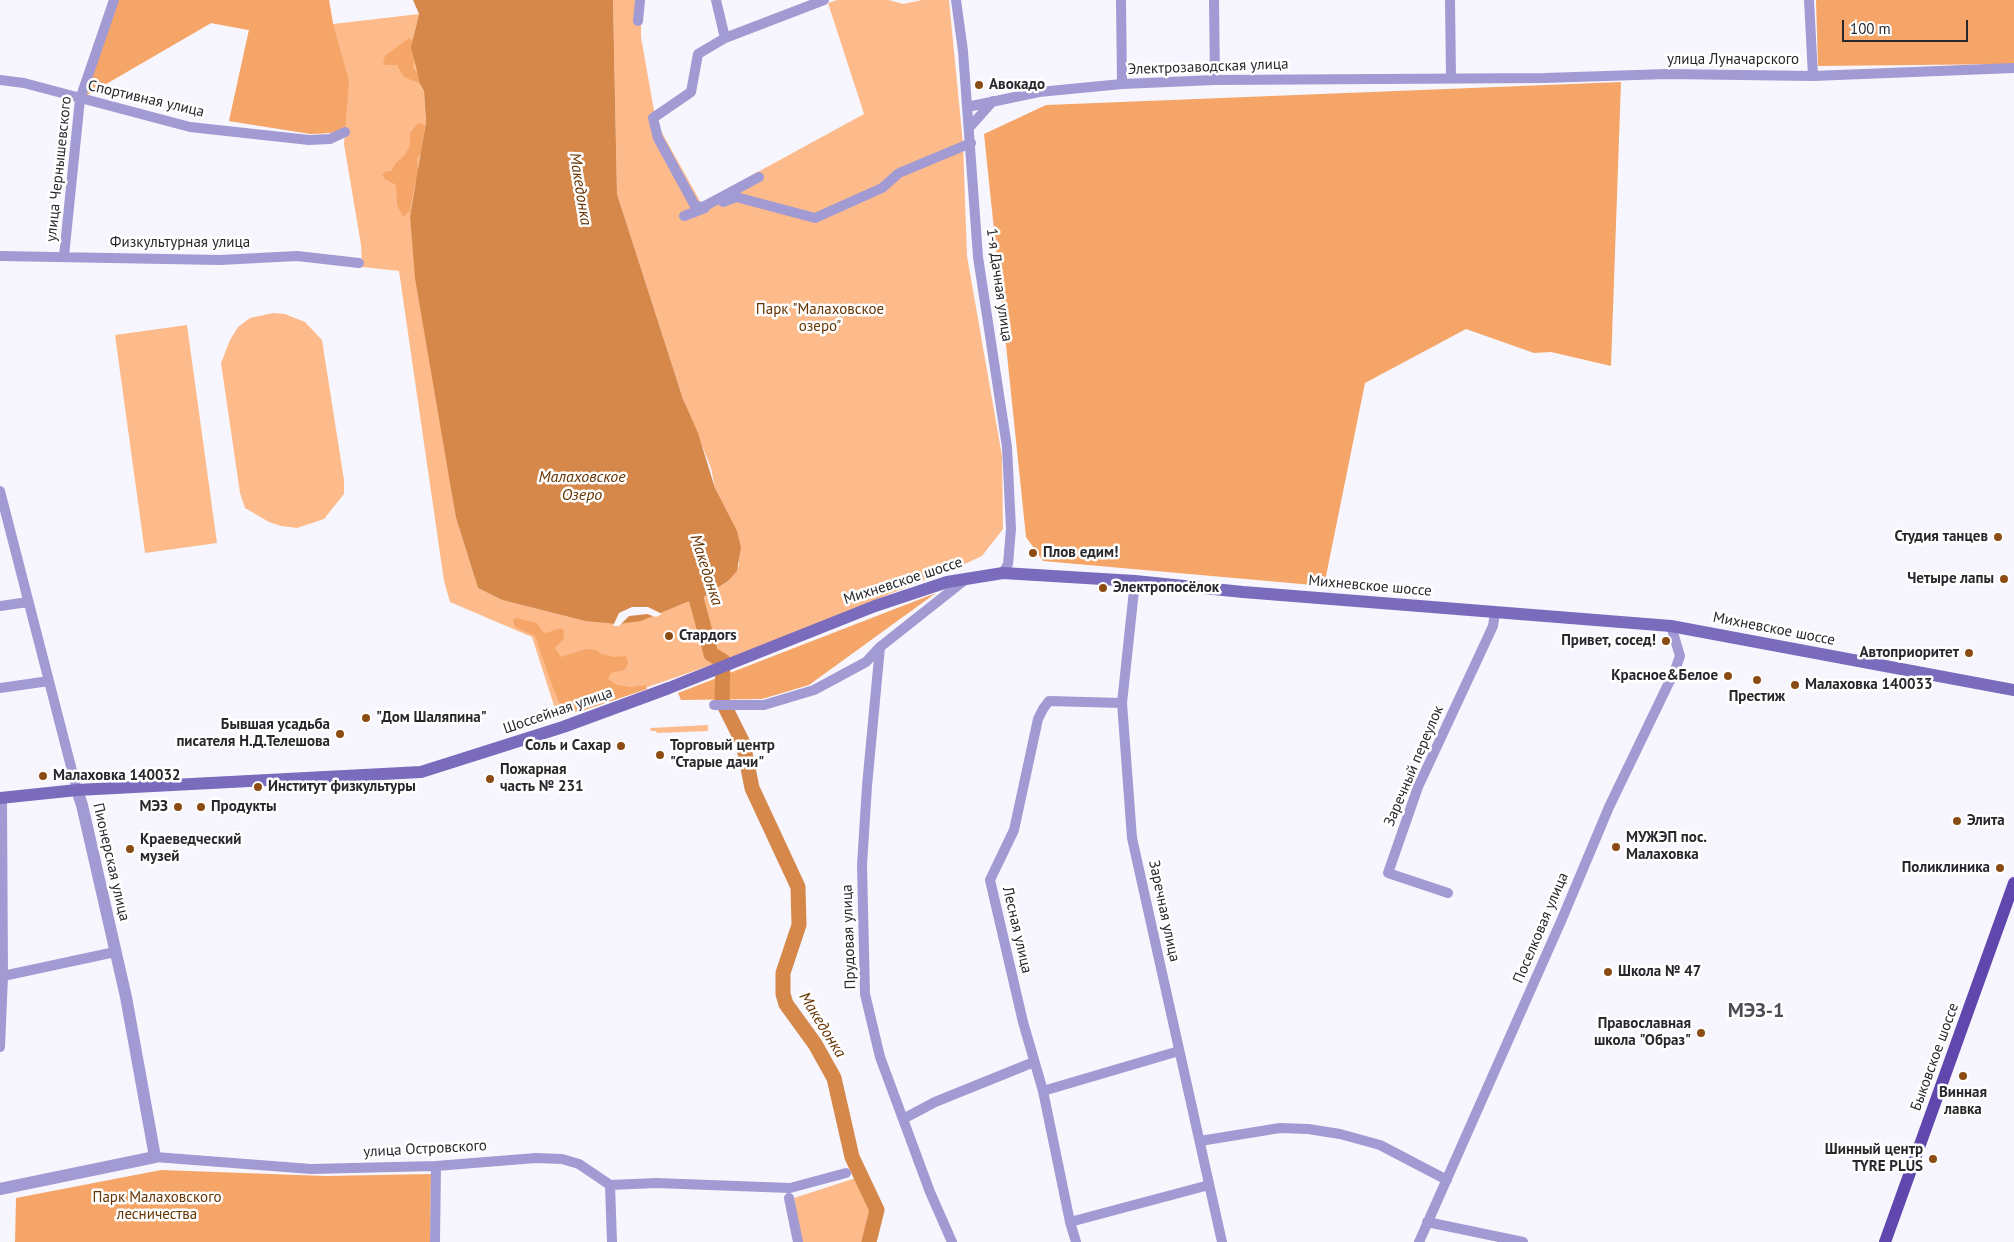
<!DOCTYPE html>
<meta charset="utf-8">
<style>
body{margin:0}
#map{position:relative;width:2014px;height:1242px;overflow:hidden;background:#f7f6fe;font-family:"PT Sans",sans-serif}
canvas{display:block}
.scale{position:absolute;left:1842px;top:20px;width:126px;height:22px;box-sizing:border-box;border:2px solid #28272c;border-top:0;padding-left:6px;font-size:15px;line-height:18px;white-space:nowrap;color:#28272c;-webkit-text-stroke:4px #fff;paint-order:stroke}
</style>
<div id="map">
<canvas width="2014" height="1242"></canvas>
<div class="scale">100 m</div>
</div>
<script>
const c = document.querySelector('canvas').getContext('2d');
c.lineJoin = 'round';
function fill(path, color) { c.fillStyle = color; c.fill(path, 'evenodd'); }
const shape = rows => new Path2D(rows.map(r => 'M' + r).join(''));
function strokePath(path, color, width, dash) { c.strokeStyle = color; c.lineWidth = width; c.lineCap = dash ? 'butt' : 'round'; c.setLineDash(dash || []); c.stroke(path); }
function write(font, color, halo, rows, align = 'center') {
  c.font = font + ' "PT Sans",sans-serif'; c.lineWidth = 5; c.setLineDash([]); c.textBaseline = 'middle'; c.strokeStyle = halo; c.fillStyle = color; for (const [text, x, y, turn = 0] of rows) {
    c.save(); c.translate(x, y); c.rotate((+turn || 0) * Math.PI / 180); c.textAlign = isNaN(turn) ? turn : align; if (halo) c.strokeText(text, 0, 0); c.fillText(text, 0, 0); c.restore();
  }
}
fill(shape([
 [114,0,329,0,333,24,419,14,411,47,420,84,424,91,426,122,410,216,456,518,478,588,502,600,585,621,656,614,687,602,699,600,728,581,739,565,739,538,715,488,711,468,683,399,617,194,613,0,641,0,641,37,656,122,701,203,864,114,828,3,837,0,889,0,903,4,922,0,949,0,963,143,967,256,1002,456,1003,529,982,556,967,563,723,661,558,718,532,637,450,602,444,581,399,271,362,267,361,245,344,144,345,132,311,134,229,121,249,30,211,23,89,94],
 [273,313,285,314,305,322,322,340,344,480,344,494,324,519,297,528,281,526,269,522,245,508,240,493,221,363,230,340,238,327,250,318],
 [187,325,217,543,145,553,115,335],
 [708,725,708,731,657,733,656,731,651,731,650,728],
 [859,1177,874,1210,866,1242,802,1242,794,1198]
]), '#fdbb8b');
fill(shape([
 [114,0,329,0,333,24,349,81,345,132,311,134,229,121,249,30,211,23,80,99],
 [1816,0,2014,0,2014,64,1818,66],
 [409,38,417,45,413,68,423,79,423,85,404,77,397,65,386,65,383,63,385,56],
 [1621,82,1611,366,1551,352,1534,353,1466,329,1365,383,1324,586,1043,561,1026,537,984,134,1046,105],
 [418,123,425,125,421,153,417,159,419,177,415,183,410,211,403,217,397,205,396,185,385,179,382,175,386,171,391,171,395,164,405,155,410,145,410,133],
 [936,593,809,685,762,699,681,700,678,693],
 [516,618,537,623,543,632,546,633,561,628,564,631,564,638,555,648,561,657,586,649,596,650,602,654,614,657,626,656,628,663,625,670,611,673,608,679,617,685,631,687,646,685,647,689,585,710,571,711,564,707,559,702,553,688,535,636,515,627,513,620],
 [161,1170,326,1176,431,1174,430,1242,15,1242,16,1198]
]), '#f6a568');
fill(shape([
 [413,0,613,0,617,194,683,399,698,433,715,488,737,531,741,547,737,571,728,581,699,600,687,602,641,621,618,624,585,621,502,600,478,588,456,518,415,278,410,216,426,122,424,91,420,84,411,47,419,14]
]), '#d6884b');
fill(shape([
 [632,607,648,607,662,614,656,617,647,614,629,616,619,626,613,626,619,613]
]), '#f7f6fe');
strokePath(shape([
 [692,583,711,654,723,661,722,701,743,743,752,788,798,887,799,925,783,973,783,994,786,1004,815,1044,834,1078,852,1157,877,1210,869,1242]
]), '#d6884b', 15);
strokePath(shape([
 [716,0,725,38],
 [956,0,963,51,978,257,1007,447,1011,529,1008,564,1003,573],
 [1121,0,1122,84],
 [1214,0,1215,80],
 [1450,0,1451,77],
 [1809,0,1813,76],
 [638,21,640,0],
 [0,80,24,83,190,127,309,140,330,139,345,132],
 [967,107,1039,92,1122,84,1215,80,1544,78,1667,74,1813,76,2014,68],
 [969,128,993,101],
 [759,177,703,207,695,206,658,138,653,118,691,92,698,54,725,38,824,0],
 [723,202,736,197,815,218,882,188,899,173,971,143],
 [684,216,705,208],
 [0,256,220,260,297,256,359,263],
 [64,256,80,99,114,0],
 [0,491,77,790],
 [1135,581,1122,703,1132,838,1222,1242],
 [0,606,28,602],
 [880,647,867,786,862,865,865,994,880,1057,930,1192,952,1242],
 [0,688,49,681],
 [714,705,764,705,814,690,866,662,880,647,966,579],
 [1448,893,1388,873,1418,787,1493,626,1495,613],
 [3,976,115,952],
 [0,1047,3,976,2,798],
 [1043,1091,1179,1051],
 [903,1119,935,1102,1034,1062],
 [1200,1141,1280,1128,1308,1129,1340,1134,1380,1145,1447,1180],
 [155,1157,311,1169,436,1166,536,1158,562,1159,579,1164,610,1185,656,1183,790,1188,846,1173],
 [610,1185,612,1242],
 [789,1198,798,1242],
 [1070,1222,1209,1185],
 [1427,1222,1523,1242],
 [435,1242,436,1166],
 [1076,1242,1070,1222,1043,1091,1023,1022,990,880,1014,830,1038,719,1043,709,1049,701,1122,703],
 [1419,1242,1562,919,1609,807,1675,670,1680,656,1671,626]
]), '#a29ad2', 10);
strokePath(shape([
 [0,1189,155,1157,126,997,82,805,77,790]
]), '#a29ad2', 12);
strokePath(shape([
 [0,798,77,790,421,772,563,727,669,688,875,606,947,582,1003,573,1135,581,1243,592,1671,626,2014,690]
]), '#7b6bbd', 12);
strokePath(shape([
 [1885,1242,2014,883]
]), '#6047ad', 12);
for (const [x, y, r, color] of [
 [979,85,5,"#8b4c13"],
 [1998,537,5,"#8b4c13"],
 [1033,553,5,"#8b4c13"],
 [2004,579,5,"#8b4c13"],
 [1103,588,5,"#8b4c13"],
 [669,636,5,"#8b4c13"],
 [1666,641,5,"#8b4c13"],
 [1969,653,5,"#8b4c13"],
 [1728,676,5,"#8b4c13"],
 [1757,680,5,"#8b4c13"],
 [1795,685,5,"#8b4c13"],
 [366,718,5,"#8b4c13"],
 [340,734,5,"#8b4c13"],
 [621,746,5,"#8b4c13"],
 [660,755,5,"#8b4c13"],
 [43,776,5,"#8b4c13"],
 [490,779,5,"#8b4c13"],
 [258,787,5,"#8b4c13"],
 [178,807,5,"#8b4c13"],
 [201,807,5,"#8b4c13"],
 [1957,821,5,"#8b4c13"],
 [1616,847,5,"#8b4c13"],
 [130,849,5,"#8b4c13"],
 [2000,868,5,"#8b4c13"],
 [1608,972,5,"#8b4c13"],
 [1701,1033,5,"#8b4c13"],
 [1963,1076,5,"#8b4c13"],
 [1933,1159,5,"#8b4c13"]
]) { const dot = new Path2D(); dot.arc(x, y, r, 0, 2 * Math.PI); c.fillStyle = color; c.fill(dot); strokePath(dot, '#fff', 2); }
write('15px', '#28272c', '#fff', [
 ["улица Луначарского",1733,60],
 ["Электрозаводская улица",1208,67,-2],
 ["Спортивная улица",146,99,13],
 ["улица Чернышевского",59,169,-84],
 ["Физкультурная улица",180,243],
 ["1-я Дачная улица",999,285,82],
 ["Михневское шоссе",903,581,-18],
 ["Михневское шоссе",1370,586,5],
 ["Михневское шоссе",1774,629,11],
 ["Шоссейная улица",558,711,-19],
 ["Заречный переулок",1414,766,-67],
 ["Пионерская улица",111,862,77],
 ["Заречная улица",1164,911,78],
 ["Поселковая улица",1541,928,-67],
 ["Лесная улица",1017,930,77],
 ["Прудовая улица",849,937,-92],
 ["Быковское шоссе",1935,1057,-70],
 ["улица Островского",425,1149,-3]
]);
write('bold 15px', '#28272c', '#fff', [
 ["Авокадо",989,85],
 ["Студия танцев",1988,537,"right"],
 ["Плов едим!",1043,553],
 ["Четыре лапы",1994,579,"right"],
 ["Электропосёлок",1113,588],
 ["Стардогs",679,636],
 ["Привет, сосед!",1656,641,"right"],
 ["Автоприоритет",1959,653,"right"],
 ["Красное&Белое",1718,676,"right"],
 ["Малаховка 140033",1805,685],
 ["Престиж",1757,697,"center"],
 ["\"Дом Шаляпина\"",376,718],
 ["Бывшая усадьба",330,725,"right"],
 ["писателя Н.Д.Телешова",330,742,"right"],
 ["Соль и Сахар",611,746,"right"],
 ["Торговый центр",670,746],
 ["\"Старые дачи\"",670,763],
 ["Пожарная",500,770],
 ["часть № 231",500,787],
 ["Малаховка 140032",53,776],
 ["Институт физкультуры",268,787],
 ["МЭЗ",168,807,"right"],
 ["Продукты",211,807],
 ["Элита",1967,821],
 ["МУЖЭП пос.",1626,838],
 ["Малаховка",1626,855],
 ["Краеведческий",140,840],
 ["музей",140,857],
 ["Поликлиника",1990,868,"right"],
 ["Школа № 47",1618,972],
 ["Православная",1691,1024,"right"],
 ["школа \"Образ\"",1691,1041,"right"],
 ["Винная",1963,1093,"center"],
 ["лавка",1963,1110,"center"],
 ["Шинный центр",1923,1150,"right"],
 ["TYRE PLUS",1923,1167,"right"]
], 'left');
write('15px', '#663401', '#fff', [
 ["Парк \"Малаховское",820,310],
 ["озеро\"",820,327],
 ["Парк Малаховского",157,1198],
 ["лесничества",157,1215]
]);
write('italic 16px', '#663301', '#fff', [
 ["Македонка",580,189,81],
 ["Малаховское",582,477],
 ["Озеро",582,495],
 ["Македонка",706,570,72],
 ["Македонка",822,1025,58]
]);
write('bold 20px', '#4b4a55', '#fff', [
 ["МЭЗ-1",1756,1011]
]);
</script>
